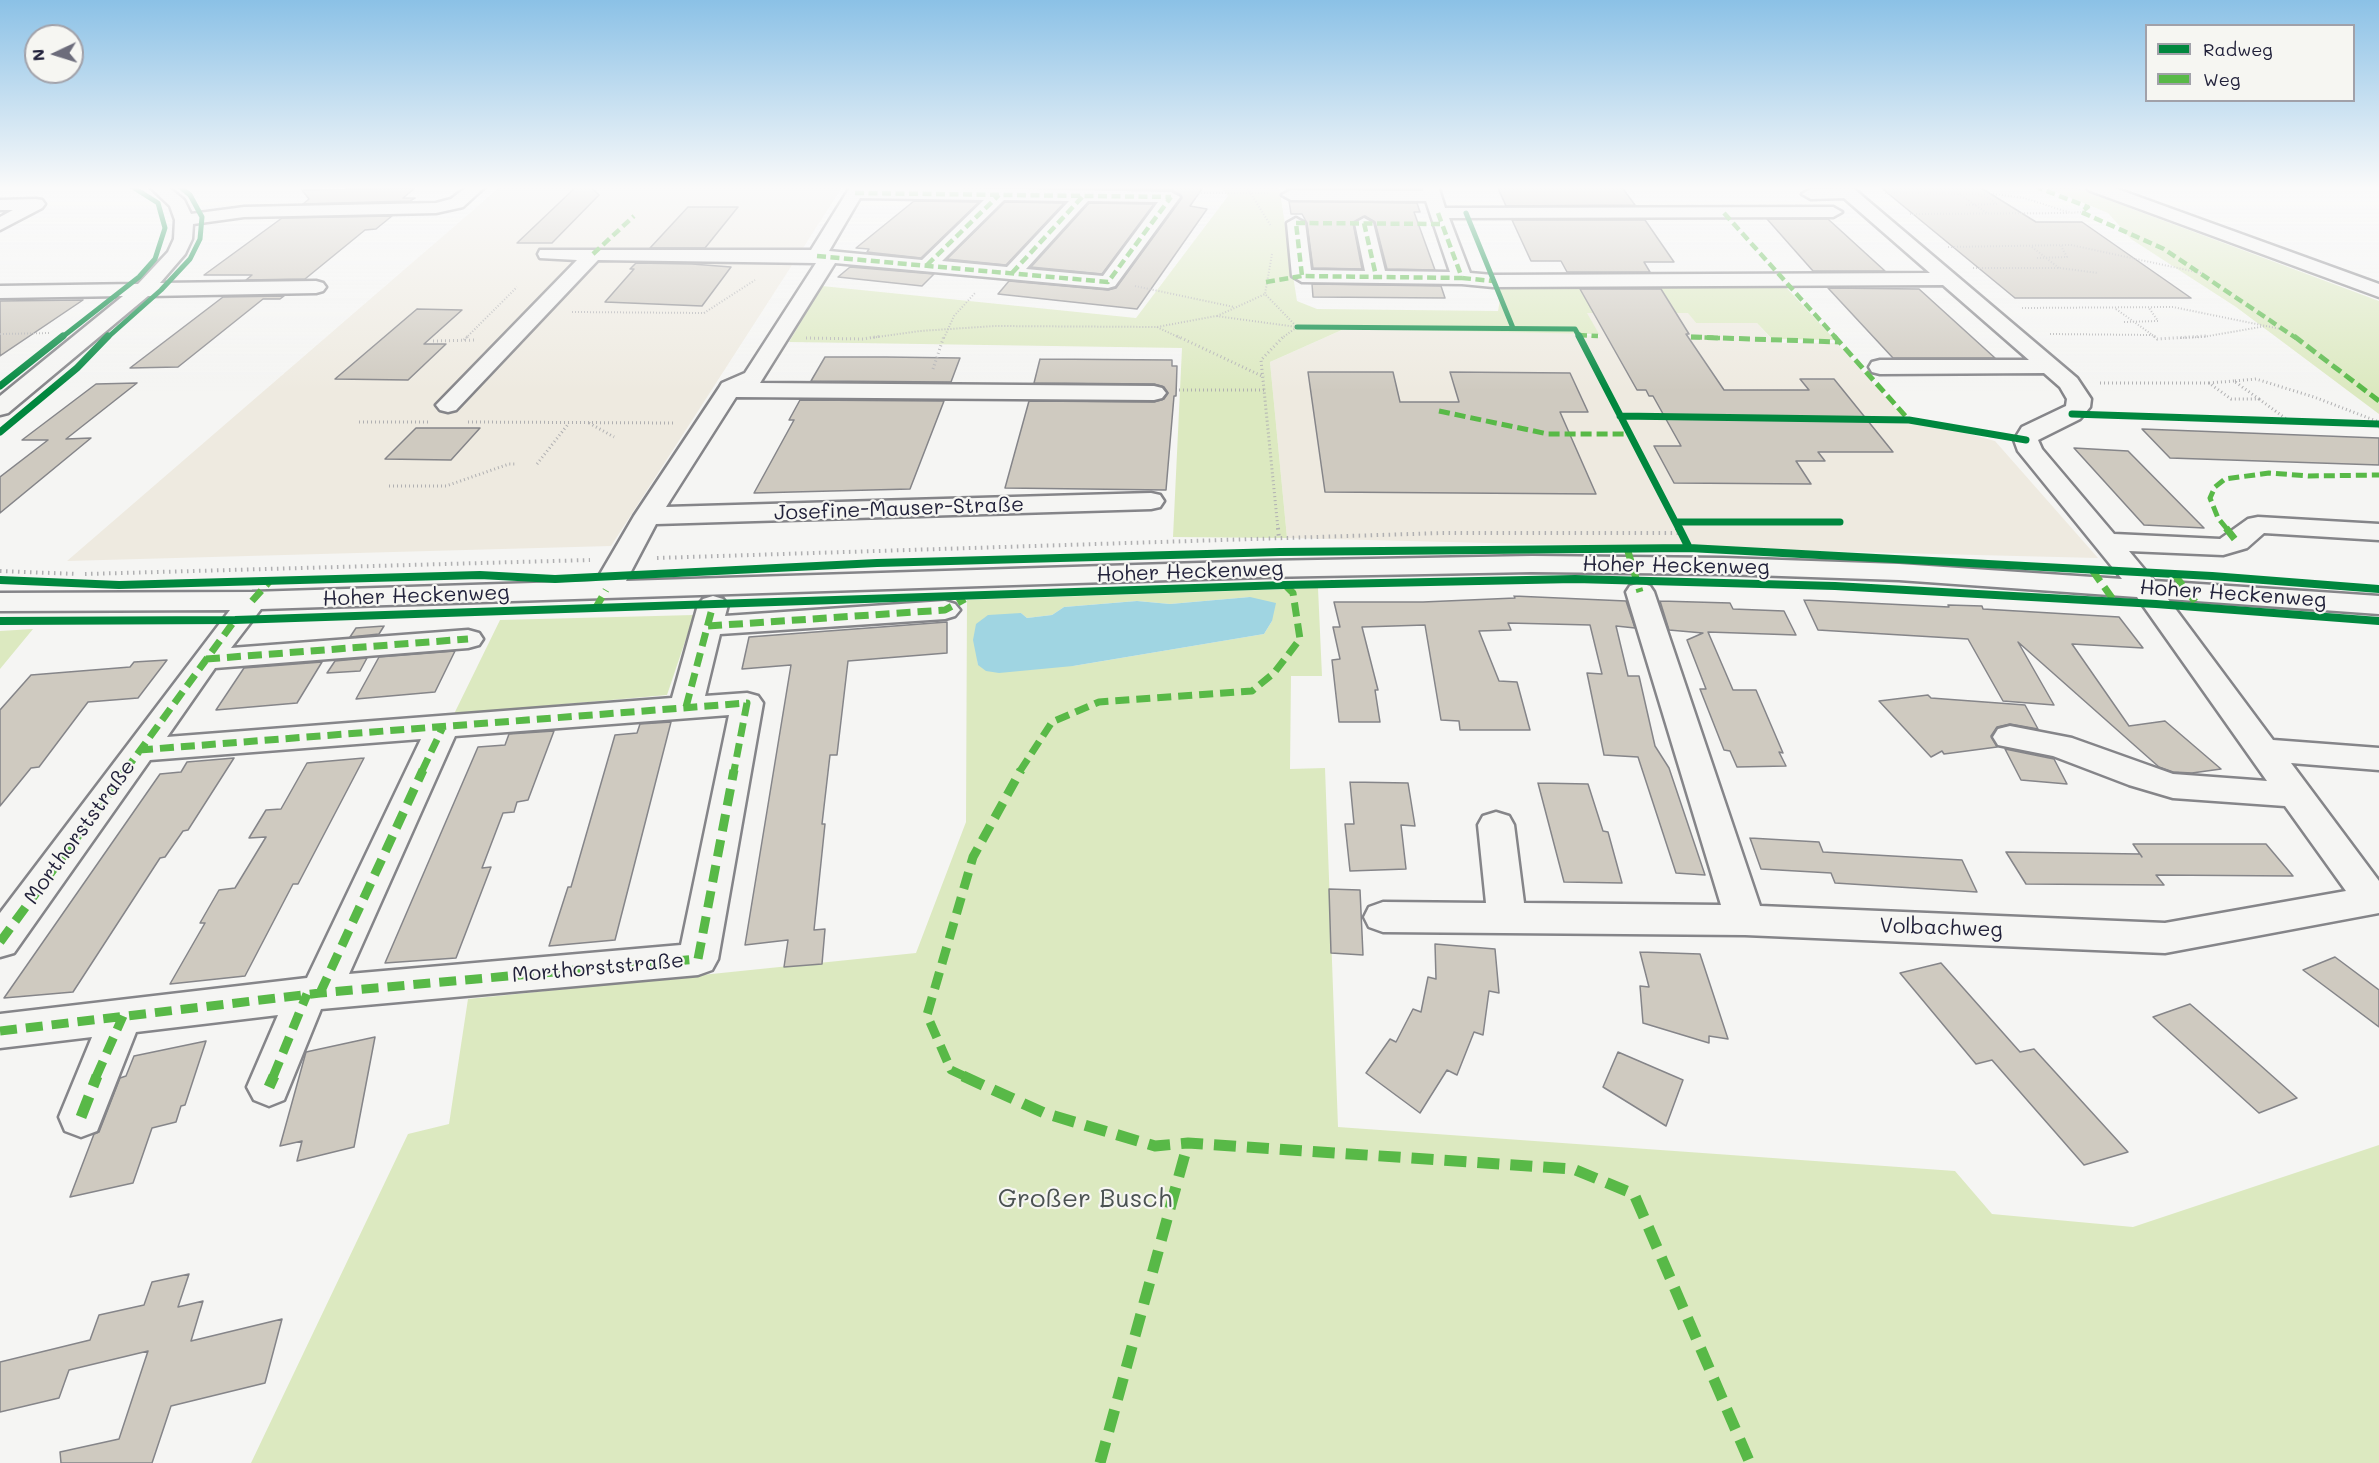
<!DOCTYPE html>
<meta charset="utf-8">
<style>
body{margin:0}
#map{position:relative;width:2379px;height:1463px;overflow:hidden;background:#f5f5f3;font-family:Mali,sans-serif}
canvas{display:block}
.legend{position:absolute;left:2145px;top:24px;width:210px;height:78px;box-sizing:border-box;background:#f6f6f2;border:2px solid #a1a1a9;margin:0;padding:8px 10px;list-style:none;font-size:18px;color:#22223b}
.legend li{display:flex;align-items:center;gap:12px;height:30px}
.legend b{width:30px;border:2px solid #a1a1a9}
.north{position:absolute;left:24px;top:24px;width:60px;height:60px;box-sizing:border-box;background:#f6f6f2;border:2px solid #a1a1a9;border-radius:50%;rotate:266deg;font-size:16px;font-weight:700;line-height:24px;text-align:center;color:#22223b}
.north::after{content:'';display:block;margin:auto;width:21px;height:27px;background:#6c6c7b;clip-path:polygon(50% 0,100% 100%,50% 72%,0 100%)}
</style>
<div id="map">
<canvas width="2379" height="1463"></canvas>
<ul class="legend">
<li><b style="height:8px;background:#00873e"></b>Radweg</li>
<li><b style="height:8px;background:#58b947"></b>Weg</li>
</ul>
<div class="north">N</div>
</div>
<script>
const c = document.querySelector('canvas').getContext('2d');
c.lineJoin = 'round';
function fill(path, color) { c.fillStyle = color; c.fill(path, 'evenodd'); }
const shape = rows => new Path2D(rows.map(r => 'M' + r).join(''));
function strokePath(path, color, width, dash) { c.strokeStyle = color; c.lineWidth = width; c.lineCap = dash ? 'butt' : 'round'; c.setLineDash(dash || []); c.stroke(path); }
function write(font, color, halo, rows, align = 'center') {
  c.font = font + ' Mali,sans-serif'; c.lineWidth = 4.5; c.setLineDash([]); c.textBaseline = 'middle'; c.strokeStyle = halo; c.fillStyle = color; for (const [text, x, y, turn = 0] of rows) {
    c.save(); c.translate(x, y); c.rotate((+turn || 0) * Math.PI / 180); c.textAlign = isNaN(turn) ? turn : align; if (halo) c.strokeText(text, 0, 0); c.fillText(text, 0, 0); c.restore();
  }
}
fill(shape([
 [501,186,843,186,611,546,67,561],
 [1586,313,1689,313,1696,323,1757,323,1775,343,1837,343,1902,416,1995,441,2098,558,1287,538,1270,362,1344,329,1569,333,1600,337]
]), '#eeeae0');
fill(shape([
 [1220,186,1279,186,1297,301,1317,309,1498,311,1501,294,1498,285,1782,283,1835,340,1772,339,1757,323,1696,323,1688,313,1587,313,1599,334,1344,329,1270,362,1287,538,1173,537,1182,348,789,342,822,286,1136,318,1228,196],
 [2042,186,2071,186,2379,301,2379,414,2236,307,2131,239,2108,213],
 [1318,588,1322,676,1291,676,1290,769,1325,768,1338,1127,1955,1171,1992,1214,2133,1227,2379,1145,2379,1463,251,1463,408,1134,449,1124,468,999,916,953,966,822,967,600],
 [1250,597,1272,621,1264,634,1073,666,978,665,977,656,1021,613,1027,618,1052,615,1064,607,1137,601,1170,604],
 [694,615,667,695,454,714,500,620],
 [33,629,0,669,0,631]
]), '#dce9c0');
fill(shape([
 [1250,597,1276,603,1272,621,1264,634,1073,666,999,673,986,671,978,665,973,640,976,624,988,615,1021,613,1027,618,1052,615,1064,607,1137,601,1170,604]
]), '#a0d5e2');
const building = shape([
 [577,186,590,186,599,195,552,243,517,243,577,186],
 [964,186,1204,186,1190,206,1207,209,1137,309,998,294,1009,281,1108,290,1116,288,1182,198,1181,195,1171,190,964,186],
 [1286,186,1412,186,1413,189,1287,190,1286,186],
 [1497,186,1621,186,1635,205,1506,206,1497,186],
 [1879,186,1978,186,2036,222,2082,222,2191,298,2015,298,1879,186],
 [415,188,403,198,415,198,410,201,303,204,309,199,302,190,415,188],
 [914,201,979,202,921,258,867,252,869,249,856,248,914,201],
 [1289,201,1417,203,1420,212,1414,212,1435,270,1387,269,1375,222,1365,216,1353,223,1362,269,1313,268,1307,223,1302,214,1291,214,1289,201],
 [1005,202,1064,203,1006,265,947,259,1005,202],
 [1089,203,1154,204,1102,274,1031,267,1089,203],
 [688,207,738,207,705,248,650,248,688,207],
 [392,216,376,229,365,230,305,279,246,280,252,275,204,275,282,218,392,216],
 [1767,219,1828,219,1885,271,1813,271,1767,219],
 [1512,220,1645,220,1674,262,1644,262,1650,272,1567,272,1561,261,1531,261,1512,220],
 [636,263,692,264,731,267,702,306,605,302,634,269,630,269,636,263],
 [850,267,934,274,922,286,838,277,850,267],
 [1312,284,1441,286,1445,298,1313,297,1312,284],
 [1828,288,1919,289,1995,358,1893,358,1828,288],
 [1580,289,1661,289,1689,334,1686,334,1724,390,1809,390,1800,379,1834,379,1893,452,1818,452,1825,461,1796,461,1811,484,1674,483,1654,446,1681,446,1653,396,1649,396,1646,390,1637,390,1580,289],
 [284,296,280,299,263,299,178,367,130,368,223,297,284,296],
 [83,300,0,356,0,301,83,300],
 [417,309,462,310,424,344,446,344,408,380,335,379,417,309],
 [825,357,886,357,960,358,951,382,811,381,825,357],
 [1040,359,1172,360,1172,366,1177,366,1176,396,1174,396,1166,490,1005,488,1029,401,1154,402,1164,399,1168,393,1164,387,1154,384,1034,383,1040,359],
 [1308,372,1393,372,1400,402,1459,402,1450,372,1570,373,1588,412,1560,412,1596,494,1325,492,1308,372],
 [137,383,66,439,91,438,0,513,0,477,48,440,22,440,96,384,137,383],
 [800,400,944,401,910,489,754,493,794,420,789,420,800,400],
 [416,428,480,428,451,460,385,459,416,428],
 [2142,429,2379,438,2379,465,2170,458,2142,429],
 [2074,448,2128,451,2204,528,2144,525,2074,448],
 [1514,596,1626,601,1635,628,1616,626,1628,676,1639,676,1655,746,1669,768,1705,875,1676,873,1638,757,1604,755,1587,673,1602,674,1590,625,1508,623,1511,630,1479,631,1499,681,1517,682,1530,730,1460,730,1459,721,1441,720,1425,625,1362,627,1378,690,1375,690,1380,722,1339,722,1332,660,1340,659,1333,627,1340,627,1334,602,1423,602,1515,598,1514,596],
 [1804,600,1949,607,1948,605,1982,606,1983,609,2119,617,2143,648,2072,644,2129,726,2165,721,2221,769,2192,773,2173,772,2159,767,2018,642,2054,705,2003,701,1968,639,1818,630,1804,600],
 [1660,601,1730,603,1733,609,1784,611,1796,635,1708,632,1733,690,1756,690,1783,753,1779,752,1786,766,1737,767,1730,751,1724,750,1700,689,1706,689,1687,640,1703,633,1669,630,1660,601],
 [947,622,947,653,848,661,837,755,830,755,822,824,825,824,814,930,825,929,822,964,784,967,788,940,745,945,791,665,742,669,749,637,947,622],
 [384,626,379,634,350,637,356,628,384,626],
 [455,651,435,692,356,699,379,657,455,651],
 [367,658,360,671,327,673,335,661,367,658],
 [167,660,138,698,88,702,39,767,31,768,0,806,0,710,31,675,130,667,134,662,167,660],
 [322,662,297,703,216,710,244,668,322,662],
 [1928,695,1931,698,2025,705,2038,729,2010,724,1997,727,1991,736,1997,747,1944,754,1942,751,1931,757,1879,701,1928,695],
 [671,722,615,940,549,946,568,887,571,887,615,735,637,733,640,724,671,722],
 [554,731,528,800,517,802,514,812,503,813,482,868,491,867,456,958,385,963,478,747,505,745,509,734,554,731],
 [2005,749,2054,759,2067,784,2021,780,2005,749],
 [234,758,188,830,183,831,165,857,160,858,73,992,4,998,160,774,181,772,187,762,234,758],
 [364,758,298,884,293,884,245,976,170,984,205,923,200,923,219,890,235,888,266,837,249,838,266,810,281,809,307,763,364,758],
 [1350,782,1408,783,1415,826,1401,825,1406,869,1350,871,1345,824,1354,824,1350,782],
 [1538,783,1588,784,1603,831,1608,832,1622,883,1564,882,1538,783],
 [1750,838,1819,842,1823,852,1962,860,1977,892,1835,883,1831,873,1761,869,1750,838],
 [2133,844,2266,844,2293,876,2156,875,2164,885,2026,884,2006,852,2140,854,2142,857,2133,844],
 [1329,889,1360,890,1363,955,1331,953,1329,889],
 [1435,944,1495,949,1499,993,1489,991,1483,1035,1474,1032,1457,1075,1447,1070,1420,1113,1366,1073,1390,1039,1396,1042,1413,1009,1421,1012,1428,977,1436,979,1435,944],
 [1640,952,1700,954,1728,1039,1709,1036,1709,1043,1643,1023,1640,986,1649,987,1640,952],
 [2335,957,2379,990,2379,1027,2303,970,2335,957],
 [1941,963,2020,1052,2034,1049,2128,1152,2084,1165,1992,1060,1976,1064,1900,973,1941,963],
 [2190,1004,2260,1065,2297,1098,2259,1113,2153,1017,2190,1004],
 [375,1037,354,1147,297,1161,302,1141,280,1146,306,1052,375,1037],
 [206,1041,185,1105,181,1106,176,1122,152,1128,133,1183,70,1197,94,1134,99,1132,120,1078,126,1076,134,1056,206,1041],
 [1618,1052,1683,1080,1666,1126,1603,1087,1618,1052],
 [189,1274,178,1307,203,1301,191,1341,282,1319,265,1383,171,1406,152,1463,61,1463,60,1452,119,1439,148,1351,69,1370,59,1398,0,1412,0,1362,90,1340,99,1315,144,1305,152,1282,189,1274]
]);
fill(building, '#cfcac0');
strokePath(building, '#858589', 1.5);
const minor = shape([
 [149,186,167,186,184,200,191,214,244,207,436,203,451,199,468,186,486,186,463,207,436,213,244,217,193,224,192,239,185,254,160,283,316,281,323,283,326,287,323,291,316,293,148,296,8,413,0,415,0,396,123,296,0,298,0,286,138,284,168,252,174,239,175,220,170,206,149,186],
 [857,186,1171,192,1180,197,1115,286,1108,288,835,263,760,383,1154,386,1162,388,1166,393,1162,398,1154,400,736,397,666,507,1151,493,1160,495,1164,501,1160,507,1151,509,656,524,626,581,1264,561,1532,556,1723,558,1899,564,2122,579,2018,451,2014,440,2022,427,2066,406,2067,399,2060,387,2044,373,1880,374,1872,372,1869,367,1872,362,1880,360,2029,360,1943,285,1493,287,1462,284,1302,282,1292,276,1287,223,1296,218,1305,223,1311,270,1365,271,1355,223,1364,218,1373,223,1385,271,1450,272,1426,201,1291,200,1282,195,1291,190,1423,191,1422,186,1438,186,1445,208,1833,207,1842,212,1833,217,1449,218,1470,273,1493,275,1930,273,1844,198,1811,199,1802,194,1811,189,1848,188,1854,189,2077,378,2091,399,2090,407,2080,419,2038,440,2042,449,2114,534,2220,539,2248,519,2258,517,2379,524,2379,540,2264,533,2247,548,2223,555,2129,551,2154,581,2379,596,2379,614,2168,599,2273,740,2379,748,2379,770,2291,763,2379,881,2379,913,2165,953,1745,935,1383,932,1369,927,1364,917,1369,907,1383,902,1486,903,1478,825,1483,816,1496,812,1509,816,1514,825,1524,903,1721,905,1626,592,1630,586,1640,583,1650,586,1654,592,1760,906,2165,923,2346,891,2285,806,2173,798,2129,785,2053,756,1998,745,1993,737,1998,729,2010,726,2072,738,2173,774,2267,781,2137,597,1899,580,1723,574,1532,572,1264,577,261,609,231,648,468,630,479,633,483,639,479,645,468,648,215,668,167,737,672,698,698,605,703,599,713,596,723,599,728,605,725,616,945,601,955,604,960,610,955,616,945,619,720,634,705,696,747,693,758,696,763,703,718,959,712,970,698,975,321,1009,284,1100,269,1106,254,1100,247,1087,278,1015,136,1032,97,1131,81,1137,65,1131,59,1117,92,1037,0,1048,0,1014,307,978,421,739,150,760,14,953,0,957,0,913,230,610,0,611,0,593,252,592,596,581,634,516,719,388,722,383,745,373,816,263,598,260,456,410,448,412,440,410,436,405,577,260,540,258,538,254,540,250,811,250,849,189,857,186],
 [860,198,984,200,922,260,829,251,860,198],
 [1004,200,1069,201,1007,267,942,261,1004,200],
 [1088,201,1158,202,1103,276,1026,269,1088,201],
 [729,715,681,945,349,974,455,736,729,715],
 [2086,186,2109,186,2379,284,2379,297,2088,190,2086,186],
 [36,199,42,200,45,204,42,208,0,230,0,217,13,210,0,210,0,200,36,199]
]);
strokePath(minor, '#858589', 5);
strokePath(shape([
 [1246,186,1271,226],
 [1956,192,1987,213],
 [1195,193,1269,193],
 [1885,193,1994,194,2024,198,2071,213,2081,212],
 [1966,205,1997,204,1987,197,1977,195],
 [1910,214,2068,213],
 [1948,247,2071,245,2201,273],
 [2032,247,2059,268],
 [1272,254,1265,294,1297,327,1282,338],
 [2037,258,2067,257,2061,246],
 [1973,268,2060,268,2098,273],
 [1135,286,1234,307],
 [2022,308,2173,307,2266,326],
 [2116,309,2151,334],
 [572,312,704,313,755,280],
 [1217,316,1265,294],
 [2124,322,2158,321,2149,308],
 [1157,327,1180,338],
 [0,334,51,333],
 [2050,334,2152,335,2156,338],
 [466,338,517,287],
 [870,338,920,331,995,326,1157,327,1216,316,1297,327],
 [944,338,954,316,975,293],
 [2180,338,2203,337,2266,326,2286,330]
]), '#b0b0b2', 2, [1, 2]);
strokePath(shape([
 [1177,336,1264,377],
 [2154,336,2157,339,2206,336],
 [806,338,863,339,881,336],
 [464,340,468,336],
 [433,341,477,340],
 [933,369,944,336],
 [2100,383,2209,383,2231,399,2259,399,2234,381,2256,379,2314,397,2379,422],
 [2209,383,2234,381],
 [1179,390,1265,390],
 [2259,399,2289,421],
 [359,422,430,422],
 [468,422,676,423],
 [589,423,614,437],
 [2371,424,2379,427],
 [537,464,569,423],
 [389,486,446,486,509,464,517,464],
 [1278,529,1261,360,1284,336]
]), '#b0b0b2', 3, [1, 3]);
strokePath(shape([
 [1278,528,1279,539],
 [657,558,1442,533,1681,533],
 [0,571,77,574],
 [85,574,590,560]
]), '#b0b0b2', 4, [1.5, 4.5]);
fill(minor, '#f5f5f3');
strokePath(shape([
 [2034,186,2088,207,2081,212,2164,249,2296,338],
 [855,193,1171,197],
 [1438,213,1442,224],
 [1724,213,1836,338],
 [1296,223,1442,224,1462,278,1302,276,1296,223],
 [1364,223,1376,276],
 [593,254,634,216],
 [817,256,1108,282,1171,197],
 [927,265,999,195],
 [1012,273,1083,196],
 [1462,278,1493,281],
 [1266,282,1302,276],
 [1578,335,1598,336],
 [1691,337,1720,338]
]), '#58b947', 4.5, [9, 4.5]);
strokePath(shape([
 [1834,336,1909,420],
 [2294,336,2379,401],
 [1691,337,1840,342],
 [1439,411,1548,434,1630,434],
 [2227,529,2218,518,2210,498,2215,487,2225,479,2269,473,2309,476,2379,475]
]), '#58b947', 5, [11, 5]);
strokePath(shape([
 [2226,528,2237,542],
 [1627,548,1640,592],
 [2092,570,2115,602],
 [2174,574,2199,607],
 [252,601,269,582],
 [595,609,606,590],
 [708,626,945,610,965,599],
 [206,659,468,639],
 [686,707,713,605],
 [139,750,747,703,734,771],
 [125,771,235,620],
 [422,771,443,727],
 [1020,771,1052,722,1099,702,1252,691,1274,673,1300,639,1293,593,1285,585]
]), '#58b947', 7, [14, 7]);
strokePath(shape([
 [0,942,126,770],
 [320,993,423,770],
 [0,1031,320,993,698,959,734,770],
 [96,1077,123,1016],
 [273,1077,307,994],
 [966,1077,951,1070,927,1015,973,857,1021,770]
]), '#58b947', 9, [17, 9]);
strokePath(shape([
 [963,1076,1044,1113,1155,1146,1188,1143,1573,1169,1634,1194,1750,1463],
 [269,1087,274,1076],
 [81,1117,97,1076],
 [1100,1463,1188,1143]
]), '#58b947', 11, [22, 11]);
strokePath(shape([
 [1466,213,1513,328],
 [1297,327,1575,329,1580,338],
 [61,338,139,277,155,259,165,228,158,203,131,186],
 [107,338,161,290,190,259,200,239,202,217,190,195,179,186]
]), '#00873e', 5);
strokePath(shape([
 [1579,336,1679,529],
 [0,386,63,336],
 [2072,414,2379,424],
 [1620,416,1909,420,2026,440],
 [0,432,77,368,108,336],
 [1676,522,1840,522]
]), '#00873e', 7);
strokePath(shape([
 [1679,528,1689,548],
 [0,580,119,585,480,575,555,579,877,563,1280,552,1689,548,2212,576,2379,589],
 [0,621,235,620,1285,585,1575,579,1835,586,2156,604,2379,621]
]), '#00873e', 8);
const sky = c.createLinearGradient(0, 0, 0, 391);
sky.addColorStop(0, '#8bc1e6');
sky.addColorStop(0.48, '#fafafa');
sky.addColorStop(1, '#fafafa00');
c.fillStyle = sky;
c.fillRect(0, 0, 2379, 391);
write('21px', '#22223b', '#f6f6f2', [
 ["Josefine-Mauser-Straße",899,509,-2],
 ["Hoher Heckenweg",1676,566,1],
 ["Hoher Heckenweg",1190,572,-2],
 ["Hoher Heckenweg",2233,594,4],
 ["Hoher Heckenweg",416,596,-2],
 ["Morthorststraße",80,832,-54],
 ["Volbachweg",1941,928,2],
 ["Morthorststraße",598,968,-5]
]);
write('26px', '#4b5252', '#f6f6f2', [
 ["Großer Busch",1085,1199]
]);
</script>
